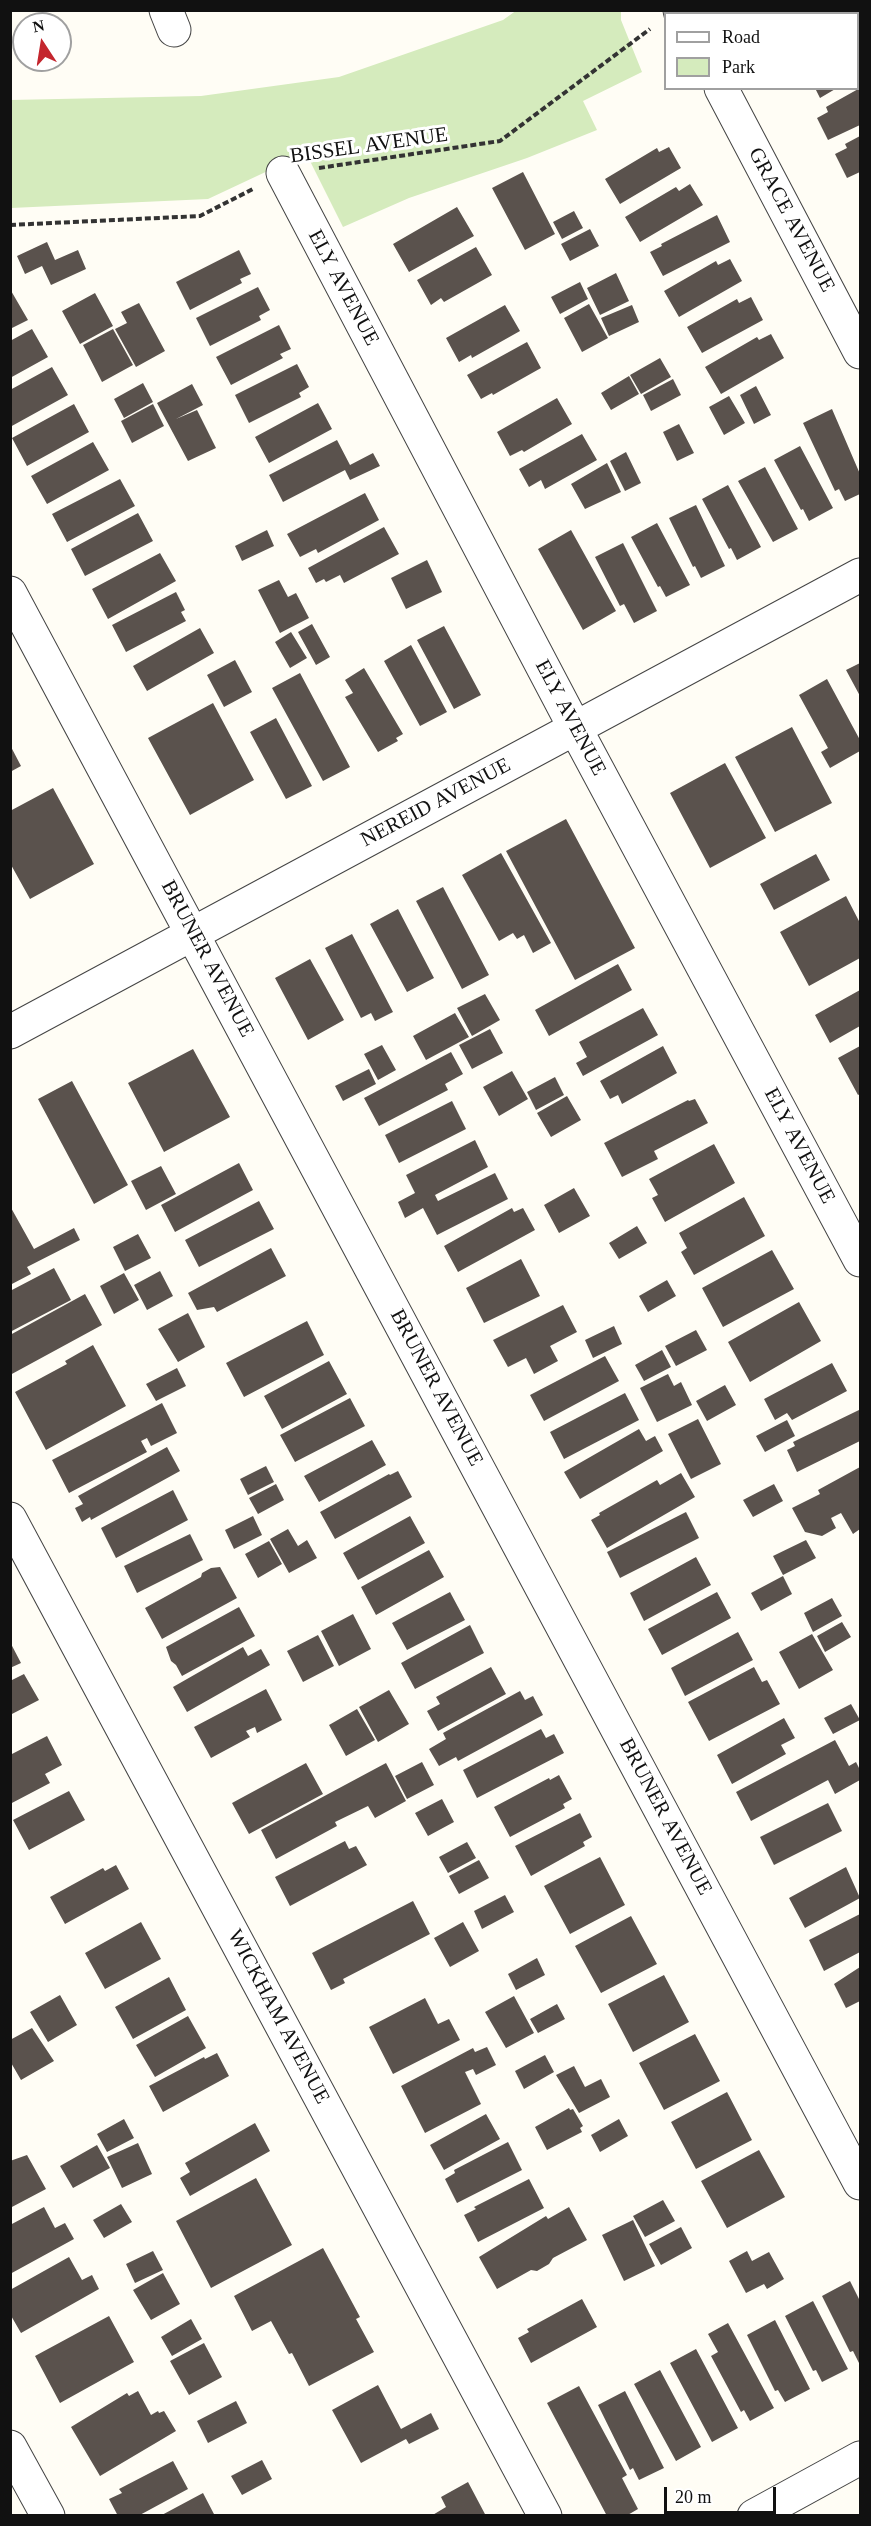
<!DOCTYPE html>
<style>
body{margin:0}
#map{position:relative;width:871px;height:2526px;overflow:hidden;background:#fffdf5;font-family:"Times New Roman",serif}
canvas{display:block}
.frame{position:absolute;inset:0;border:12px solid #111;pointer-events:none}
.legend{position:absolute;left:664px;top:12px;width:195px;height:78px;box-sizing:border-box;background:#fff;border:2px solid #a0a0a0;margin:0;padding:8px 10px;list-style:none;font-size:18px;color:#111}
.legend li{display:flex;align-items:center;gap:12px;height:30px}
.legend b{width:30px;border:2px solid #a0a0a0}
.north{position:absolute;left:12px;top:12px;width:60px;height:60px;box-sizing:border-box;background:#fff;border:2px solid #a0a0a0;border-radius:50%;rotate:348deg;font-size:16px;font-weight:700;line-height:24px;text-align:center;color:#111}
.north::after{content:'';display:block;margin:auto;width:21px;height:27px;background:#c4262e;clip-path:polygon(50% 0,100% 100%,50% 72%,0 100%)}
.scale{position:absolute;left:664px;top:2487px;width:112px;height:27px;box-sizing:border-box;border:3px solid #111;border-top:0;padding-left:8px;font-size:18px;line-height:21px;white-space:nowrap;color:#111;-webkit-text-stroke:4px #fff;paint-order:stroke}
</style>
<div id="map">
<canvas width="871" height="2526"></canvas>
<div class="frame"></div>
<ul class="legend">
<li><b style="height:8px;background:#fff"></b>Road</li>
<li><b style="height:16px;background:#d5ebbd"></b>Park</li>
</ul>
<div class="north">N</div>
<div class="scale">20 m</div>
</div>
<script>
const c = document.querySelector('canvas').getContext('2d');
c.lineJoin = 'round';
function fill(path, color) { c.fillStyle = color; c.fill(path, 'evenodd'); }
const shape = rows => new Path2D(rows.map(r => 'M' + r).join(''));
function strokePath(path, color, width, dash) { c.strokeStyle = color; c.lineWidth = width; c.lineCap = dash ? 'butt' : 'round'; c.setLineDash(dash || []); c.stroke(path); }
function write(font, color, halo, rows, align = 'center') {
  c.font = font + ' "Times New Roman",serif'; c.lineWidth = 6; c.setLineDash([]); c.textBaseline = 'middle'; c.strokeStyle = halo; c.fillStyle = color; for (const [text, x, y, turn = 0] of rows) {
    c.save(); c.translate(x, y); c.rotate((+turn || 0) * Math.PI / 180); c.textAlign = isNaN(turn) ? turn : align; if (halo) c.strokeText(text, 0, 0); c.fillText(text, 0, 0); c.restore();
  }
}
fill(shape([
 [517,10,621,11,621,20,642,72,583,101,597,130,527,158,409,198,343,227,306,153,208,199,11,208,10,100,201,96,339,77,503,20]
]), '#d5ebbd');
fill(shape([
 [815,88,837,88,820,98],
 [860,88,860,125,828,140,817,118,828,112,826,107],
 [860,136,860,172,847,178,835,154,847,148,845,144],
 [669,147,681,168,620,204,605,179,657,148,659,152],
 [523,172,555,234,525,250,492,188],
 [690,184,703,205,640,242,625,217,676,187,679,191],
 [457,207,474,236,409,272,393,244],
 [574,211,583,228,562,239,553,222],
 [717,215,730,242,663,276,650,252,662,246,661,244],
 [590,229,599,246,570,261,561,244],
 [47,242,55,260,78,250,86,269,51,285,42,266,25,274,17,256],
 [476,247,492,275,444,302,441,298,431,305,417,280],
 [239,250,251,274,240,279,242,283,190,310,176,282],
 [730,259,742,281,679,317,664,291,716,261,718,265],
 [616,273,629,301,600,315,587,288],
 [580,282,588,299,560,314,551,297],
 [258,287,270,310,259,316,261,320,210,346,196,318],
 [10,289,28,320,10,329],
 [95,293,113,326,80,344,62,311],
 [751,297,763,320,702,353,687,327,737,299,739,303],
 [139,303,165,351,136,367,115,329,127,323,121,312],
 [589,304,608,338,582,352,564,318],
 [505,305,520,331,472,358,471,355,459,362,446,338],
 [632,305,639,322,609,336,601,318],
 [279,325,291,349,280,354,283,358,231,385,216,357],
 [32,329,48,357,10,378,10,341],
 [113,329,133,365,102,382,83,345],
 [771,334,784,358,721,394,705,367,757,337,759,340],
 [527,342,541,368,493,395,492,393,481,399,467,375],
 [660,358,671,377,641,394,630,375],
 [297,364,309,387,299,393,301,397,249,423,235,395],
 [52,367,68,395,10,427,10,390],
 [629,376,639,394,611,410,601,393],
 [673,379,681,395,651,411,643,395],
 [143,383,153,402,124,418,114,399],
 [192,384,203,405,176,419,197,410,216,448,188,461,157,403],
 [756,386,771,415,754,424,740,395],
 [729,396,745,423,724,435,709,407],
 [557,398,572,424,524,452,522,450,510,456,497,432],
 [318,403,332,429,269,463,255,437],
 [74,404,89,432,27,466,12,438],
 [153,404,164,426,132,443,121,421],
 [832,409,860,474,860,494,845,501,839,489,835,491,803,423],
 [679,424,694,453,677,461,663,432],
 [582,434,597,460,545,489,541,480,529,487,519,469],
 [337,440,350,465,373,453,380,466,350,480,345,470,283,502,269,475],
 [93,442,109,470,47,504,31,476],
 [800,446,833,508,809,521,803,509,801,510,774,460],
 [626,452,641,483,625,491,610,461],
 [607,463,621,492,585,509,571,484],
 [765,467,798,529,773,542,738,481],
 [120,479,135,506,67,542,52,514],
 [728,485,761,547,737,560,731,548,729,549,702,499],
 [365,493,379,520,318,553,316,549,300,557,287,534],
 [696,505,725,566,701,578,695,566,693,567,669,518],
 [138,513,153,541,85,576,71,549],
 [657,523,690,585,666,597,660,586,658,587,631,537],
 [384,527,399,554,344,583,340,575,326,582,324,579,316,583,308,568],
 [267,530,274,546,242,561,235,546],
 [571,530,616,611,583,630,538,549],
 [623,543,657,611,634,623,624,604,620,606,595,557],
 [160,553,176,581,108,619,92,589],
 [427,560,442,592,406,609,391,578],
 [279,580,288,597,296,593,309,618,280,633,258,590],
 [176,592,185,610,181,612,186,621,126,652,112,625],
 [312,624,330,657,316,665,298,632],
 [444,626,481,695,454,709,417,640],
 [200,628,214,653,147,691,133,666],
 [291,632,307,658,290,668,275,642],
 [411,645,447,712,420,726,384,661],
 [235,660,252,692,224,707,207,675],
 [860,663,860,696,846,670],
 [364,668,403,734,396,738,398,741,378,752,345,697,353,693,345,680],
 [300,673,350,767,323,781,272,688],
 [827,679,860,740,860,751,830,768,821,752,828,748,799,695],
 [213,703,254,780,190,815,148,738],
 [276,718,312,786,286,799,250,732],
 [792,727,832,803,775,832,735,757],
 [10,745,21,766,10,772],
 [725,763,766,838,710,868,670,793],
 [53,788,94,864,30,899,10,863,10,811],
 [566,819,635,948,575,980,506,851],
 [501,853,551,943,533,953,524,935,517,939,513,933,499,941,462,875],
 [816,854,830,880,774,910,760,884],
 [443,887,489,975,462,989,416,901],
 [846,896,860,923,860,958,809,986,780,932],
 [398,909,434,978,407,992,370,924],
 [352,934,393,1012,375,1021,371,1013,361,1018,325,948],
 [310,959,344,1020,308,1040,275,978],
 [618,964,632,990,549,1036,535,1010],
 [860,990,860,1026,830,1043,815,1015],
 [485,994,500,1020,472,1036,457,1008],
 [643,1008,658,1035,583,1076,576,1063,587,1057,579,1042],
 [455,1013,469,1037,426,1060,413,1036],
 [490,1029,503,1053,472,1069,459,1045],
 [382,1045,396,1070,378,1080,364,1054],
 [663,1046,677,1073,622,1104,618,1095,610,1099,600,1081],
 [860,1046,860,1094,858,1095,838,1058],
 [193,1049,230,1117,164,1152,128,1083],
 [451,1052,463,1074,445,1084,448,1090,379,1126,364,1098],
 [369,1069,376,1084,343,1101,335,1086],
 [512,1071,528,1099,499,1116,483,1087],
 [555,1077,564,1095,536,1110,527,1092],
 [72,1081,128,1185,94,1204,38,1099],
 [567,1096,581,1120,551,1137,537,1113],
 [695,1099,708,1123,654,1151,658,1159,622,1177,604,1143,688,1100,689,1101],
 [452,1101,466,1129,399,1163,385,1135],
 [475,1140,488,1167,435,1195,438,1201,495,1173,508,1199,437,1235,423,1208,405,1218,398,1202,415,1193,406,1175],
 [714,1144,735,1183,665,1222,652,1198,658,1195,649,1179],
 [239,1163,253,1190,175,1232,161,1205],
 [161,1166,176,1194,146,1210,131,1181],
 [574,1188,590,1216,559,1233,544,1205],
 [744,1197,765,1236,694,1275,681,1252,687,1248,679,1233],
 [259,1201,274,1229,199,1267,185,1240],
 [10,1206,34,1249,74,1228,80,1240,27,1267,31,1274,10,1285],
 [512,1208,514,1212,523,1208,535,1230,458,1272,444,1246],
 [637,1226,647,1243,619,1259,609,1243],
 [138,1234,151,1258,125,1271,113,1247],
 [271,1248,286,1276,217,1312,214,1307,197,1310,188,1293],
 [772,1250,794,1289,723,1327,702,1288],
 [521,1259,540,1296,484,1323,466,1288],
 [54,1268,71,1300,10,1332,10,1291],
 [160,1271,173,1296,147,1310,134,1285],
 [124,1273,139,1300,114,1314,100,1286],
 [667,1280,676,1296,648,1312,639,1296],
 [85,1294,102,1325,10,1375,10,1335],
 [799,1302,821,1341,750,1382,728,1342],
 [563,1305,577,1332,550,1346,558,1361,534,1374,526,1358,508,1367,493,1340],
 [188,1313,205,1347,178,1362,158,1329],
 [307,1321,324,1355,244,1397,226,1363],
 [614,1326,622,1344,593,1358,585,1340],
 [696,1330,707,1350,676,1366,665,1346],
 [93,1345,126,1406,46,1450,15,1392,67,1364,65,1361],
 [662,1350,671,1367,644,1381,635,1365],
 [605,1356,619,1381,544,1421,530,1395],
 [329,1361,347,1394,282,1429,264,1396],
 [832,1363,847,1391,792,1420,787,1413,775,1420,764,1399],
 [177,1368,186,1386,156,1401,146,1384],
 [668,1374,674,1386,681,1382,692,1405,657,1422,640,1388],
 [725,1385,736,1405,707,1421,696,1401],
 [625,1393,639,1420,564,1459,550,1432],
 [350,1398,365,1426,295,1462,280,1435],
 [162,1403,177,1433,151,1446,147,1438,141,1441,147,1452,69,1493,52,1460],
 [859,1410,860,1441,797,1472,787,1450,795,1446,793,1442],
 [698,1419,721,1464,691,1479,668,1434],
 [787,1420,795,1436,765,1452,756,1436],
 [639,1429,646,1441,655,1436,663,1451,580,1499,564,1472],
 [372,1440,386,1465,319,1502,304,1476],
 [167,1447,180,1471,91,1520,90,1517,82,1522,75,1508,83,1504,78,1496],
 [266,1466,274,1482,248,1495,240,1479],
 [860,1467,860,1529,853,1534,841,1513,831,1518,836,1528,822,1536,805,1532,792,1508,820,1494,818,1490],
 [398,1471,412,1497,335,1539,320,1512,389,1474,390,1475],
 [681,1473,695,1497,607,1548,591,1520,600,1515,599,1513,657,1480,660,1485],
 [276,1484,284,1500,258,1514,249,1498],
 [774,1484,783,1501,753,1517,743,1500],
 [173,1490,188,1520,116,1558,101,1528],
 [686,1512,699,1538,620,1578,607,1552],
 [253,1516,262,1535,234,1549,225,1530],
 [410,1516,425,1543,358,1580,343,1553],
 [288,1529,298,1546,307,1540,317,1558,289,1573,270,1539],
 [190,1534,203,1560,137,1593,124,1566],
 [806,1540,816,1558,783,1575,773,1556],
 [269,1541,282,1564,258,1578,245,1554],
 [429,1550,444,1577,376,1615,361,1587],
 [696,1557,711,1585,644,1621,630,1593],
 [220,1567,237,1598,162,1639,145,1608,201,1577,202,1573,211,1568],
 [783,1576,792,1594,761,1611,751,1593],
 [450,1592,465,1620,407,1650,392,1623],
 [717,1592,731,1618,662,1655,648,1629],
 [832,1598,842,1616,813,1632,804,1613],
 [239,1607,255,1636,182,1676,176,1665,171,1661,166,1647],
 [353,1614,371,1649,339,1666,321,1631],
 [842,1622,851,1637,825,1652,817,1636],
 [470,1625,484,1653,415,1689,401,1663],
 [738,1632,753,1660,685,1696,671,1668],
 [812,1634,833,1670,799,1689,779,1652],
 [318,1635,334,1666,303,1682,287,1651],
 [10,1642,21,1663,10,1668],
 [243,1647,248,1656,261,1649,270,1665,187,1712,173,1687],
 [491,1667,506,1694,438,1731,427,1711,440,1704,436,1697],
 [754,1667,762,1682,767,1680,780,1704,709,1741,688,1702],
 [24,1674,39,1700,10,1715,10,1681],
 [266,1689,282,1720,257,1733,255,1727,246,1731,250,1737,211,1758,194,1727],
 [389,1690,409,1724,378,1742,359,1707],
 [520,1691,525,1700,533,1696,543,1715,458,1761,456,1757,439,1766,429,1749,446,1739,443,1733],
 [851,1704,860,1720,833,1734,824,1718],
 [357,1709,375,1740,346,1756,329,1725],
 [784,1718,795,1738,781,1745,786,1754,732,1784,717,1755],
 [541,1729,546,1738,554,1734,564,1753,477,1798,463,1770],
 [47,1736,62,1765,45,1774,50,1783,10,1804,10,1755],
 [835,1740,849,1766,856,1762,860,1770,860,1780,835,1794,828,1780,751,1821,736,1792],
 [422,1762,434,1785,407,1799,395,1776],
 [306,1763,323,1794,249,1834,232,1803],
 [386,1763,406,1801,375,1818,368,1806,335,1822,337,1826,276,1859,261,1830],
 [559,1775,572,1799,563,1804,565,1808,510,1837,494,1807,549,1778,550,1780],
 [69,1791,85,1820,29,1850,13,1820],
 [442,1799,454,1822,428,1836,415,1813],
 [828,1803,842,1831,774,1865,760,1837],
 [580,1813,592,1837,583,1842,585,1846,531,1876,515,1846],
 [345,1841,349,1849,356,1846,367,1865,290,1906,275,1877],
 [467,1842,476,1858,448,1873,439,1857],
 [600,1857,625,1905,570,1934,544,1886],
 [479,1860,489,1878,459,1894,449,1876],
 [116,1865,129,1889,65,1924,50,1897,103,1868,105,1871],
 [846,1867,860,1898,805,1928,789,1898],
 [505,1895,514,1912,482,1929,474,1911],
 [413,1901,430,1934,343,1979,345,1983,331,1990,312,1953],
 [860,1914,860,1952,824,1971,809,1940],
 [631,1916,657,1964,601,1993,575,1946],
 [141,1922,161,1959,105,1989,85,1953],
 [463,1922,479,1951,450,1967,434,1938],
 [537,1958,545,1975,516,1990,508,1974],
 [860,1967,860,2001,846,2008,834,1984],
 [664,1975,689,2022,633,2052,608,2004],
 [169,1977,186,2010,133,2039,115,2007],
 [60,1995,77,2025,48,2042,30,2012],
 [514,1996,534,2033,506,2048,485,2012],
 [425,1998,438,2024,449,2019,460,2040,393,2074,369,2027],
 [557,2004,565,2019,538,2033,530,2019],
 [188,2016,206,2048,155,2077,136,2045],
 [32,2028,54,2061,21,2080,10,2061,10,2040],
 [695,2034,720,2081,664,2110,639,2063],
 [487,2047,496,2065,476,2075,473,2069,465,2072,481,2104,425,2133,401,2086,473,2048,475,2052],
 [217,2053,229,2076,163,2112,149,2086,204,2057,205,2059],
 [545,2055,554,2072,524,2089,515,2071],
 [574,2066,585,2087,601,2079,610,2097,579,2113,556,2075],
 [727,2092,752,2140,696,2169,671,2122],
 [569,2108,570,2110,573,2109,583,2126,580,2128,582,2132,547,2150,535,2127],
 [486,2114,500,2139,444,2170,430,2145],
 [124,2119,134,2138,107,2152,97,2134],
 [619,2119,628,2136,600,2152,591,2135],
 [255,2123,270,2151,190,2196,180,2178,190,2172,185,2163],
 [508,2142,522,2170,457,2203,445,2179,455,2173,454,2170],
 [138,2143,152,2174,122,2188,107,2157],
 [97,2145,110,2168,73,2188,60,2166],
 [759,2150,785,2197,727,2228,701,2181],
 [27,2155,46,2189,10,2208,10,2161],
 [256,2178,292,2245,211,2288,176,2221],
 [529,2179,544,2208,478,2242,464,2215,476,2209,474,2207],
 [663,2200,675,2221,645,2237,633,2216],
 [121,2204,132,2222,104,2238,93,2220],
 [44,2207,55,2228,65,2223,74,2239,10,2274,10,2225],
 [569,2207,587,2240,553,2258,549,2264,537,2271,531,2270,497,2289,479,2257,546,2216,548,2219],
 [633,2220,655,2266,624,2281,602,2235],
 [681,2227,692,2248,661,2265,649,2244],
 [323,2248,360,2317,356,2319,374,2352,309,2386,292,2353,289,2354,271,2321,252,2331,234,2296],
 [153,2251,163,2270,135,2283,126,2264],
 [747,2251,752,2261,769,2252,784,2279,767,2289,764,2284,746,2293,729,2261],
 [69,2257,82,2280,92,2275,99,2289,21,2333,10,2314,10,2290],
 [163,2273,180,2304,151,2320,133,2290],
 [850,2281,860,2301,860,2365,853,2351,850,2352,822,2296],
 [582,2299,597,2327,531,2363,518,2338,529,2332,527,2329],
 [813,2301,848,2369,822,2382,816,2370,813,2371,785,2316],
 [109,2316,134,2362,60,2403,35,2356],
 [191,2319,202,2339,172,2356,161,2337],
 [775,2320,810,2389,785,2402,778,2390,775,2391,747,2335],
 [728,2323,774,2408,750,2421,744,2410,741,2412,711,2356,718,2352,708,2334],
 [204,2343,222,2377,189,2395,170,2361],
 [696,2349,738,2428,712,2442,670,2363],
 [660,2370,701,2447,676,2461,634,2384],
 [378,2385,401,2429,431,2413,439,2429,409,2444,406,2439,361,2463,332,2410],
 [579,2386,627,2475,622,2478,638,2509,626,2516,607,2516,547,2403],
 [138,2391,151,2415,158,2411,159,2413,164,2411,176,2431,100,2476,71,2427,127,2393,129,2396],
 [625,2391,664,2468,639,2480,633,2468,630,2470,598,2405],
 [236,2401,247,2423,208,2443,197,2421],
 [262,2460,272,2479,242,2495,231,2476],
 [173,2461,188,2489,138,2516,118,2516,109,2499,122,2493,119,2489],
 [468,2482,486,2516,431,2516,446,2507,441,2497],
 [203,2493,215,2516,160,2516]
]), '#5a524d');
const minor = shape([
 [166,10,174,30],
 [680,10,681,14],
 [721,88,860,352],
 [283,173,575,728,860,1260],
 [10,593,860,2183],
 [10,1032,860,575],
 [10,1519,545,2516],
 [10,2447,48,2516],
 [754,2516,860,2458]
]);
strokePath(minor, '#444', 35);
strokePath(shape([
 [319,168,500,141,650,29],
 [10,225,200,216,253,189]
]), '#333', 4, [6, 3]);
strokePath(minor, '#fff', 33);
write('21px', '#111', '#fff', [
 ["BISSEL AVENUE",369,146,-8],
 ["GRACE AVENUE",791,220,62],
 ["ELY AVENUE",343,288,62],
 ["ELY AVENUE",570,718,62],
 ["NEREID AVENUE",436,803,-28],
 ["BRUNER AVENUE",207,959,62],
 ["ELY AVENUE",799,1146,62],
 ["BRUNER AVENUE",436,1388,62],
 ["BRUNER AVENUE",665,1817,62],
 ["WICKHAM AVENUE",278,2017,62]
]);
</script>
